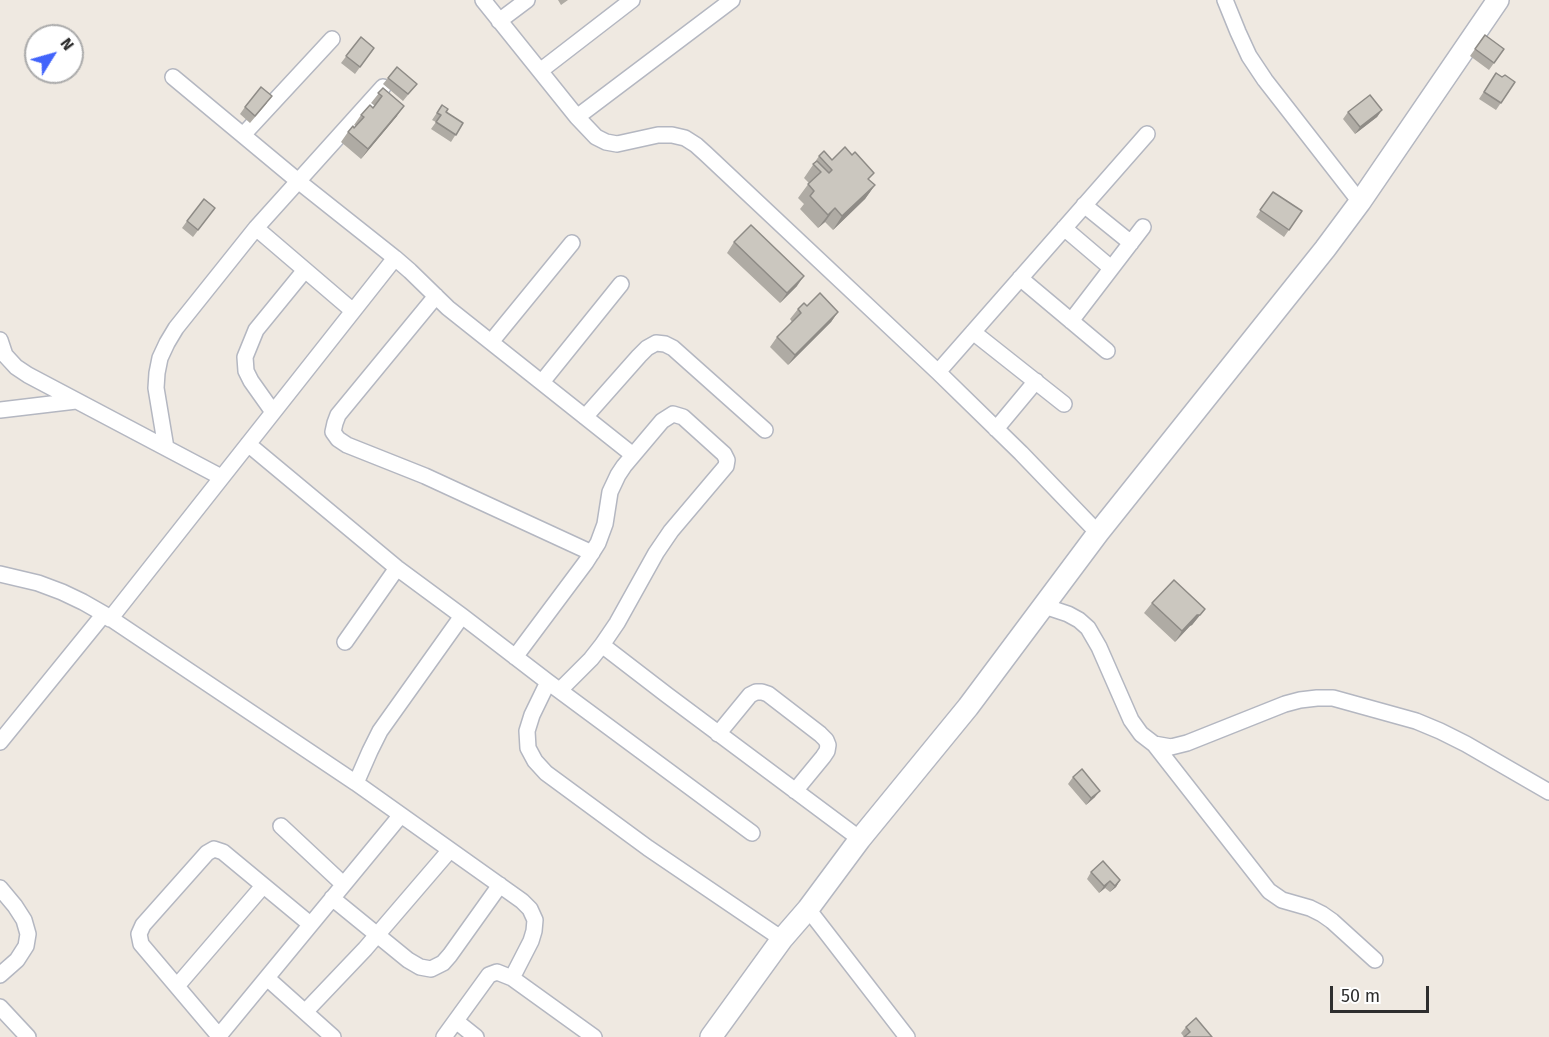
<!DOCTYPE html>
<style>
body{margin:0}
#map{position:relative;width:1549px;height:1037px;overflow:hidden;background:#efe9e1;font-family:"Fira Sans",sans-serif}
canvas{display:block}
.north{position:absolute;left:24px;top:24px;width:60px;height:60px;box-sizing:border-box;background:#fff;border:2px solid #ababab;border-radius:50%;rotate:53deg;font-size:16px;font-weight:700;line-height:24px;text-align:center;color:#2e2e2e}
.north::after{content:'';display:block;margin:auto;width:21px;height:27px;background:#4264fb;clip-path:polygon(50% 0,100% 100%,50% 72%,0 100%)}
.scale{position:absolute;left:1330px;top:986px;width:99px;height:27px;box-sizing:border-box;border:3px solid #2e2e2e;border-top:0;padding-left:8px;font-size:18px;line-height:21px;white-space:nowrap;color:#2e2e2e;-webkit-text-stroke:4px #fff;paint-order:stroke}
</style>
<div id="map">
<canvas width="1549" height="1037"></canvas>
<div class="north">N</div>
<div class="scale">50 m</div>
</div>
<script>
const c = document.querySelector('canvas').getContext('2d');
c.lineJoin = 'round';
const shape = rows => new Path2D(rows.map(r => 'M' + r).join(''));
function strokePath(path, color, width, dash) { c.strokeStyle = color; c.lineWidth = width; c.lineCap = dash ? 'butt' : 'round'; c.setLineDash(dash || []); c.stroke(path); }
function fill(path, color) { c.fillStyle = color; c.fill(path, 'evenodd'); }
const street = shape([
 [483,0,577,117,596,137,606,142,617,144,658,135,672,135,685,138,696,145,706,154,938,372,1021,453,1098,533],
 [1225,0,1238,32,1249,56,1265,80,1360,202],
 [499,21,527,0],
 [540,71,632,0],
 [173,77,298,181,395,258,410,271,448,308,633,455],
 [577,117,732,0],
 [243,135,332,39],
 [1084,205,1131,243],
 [256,228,353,311],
 [1064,228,1111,268],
 [1020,278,1107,351],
 [436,296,338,415,335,423,333,432,338,439,347,445,425,476,592,553],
 [1071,321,1143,227],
 [973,332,1064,404],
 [0,340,5,355,16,367,28,375,221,477],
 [491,342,572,243],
 [938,372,1147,134],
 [542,382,621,284],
 [0,410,76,401],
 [273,412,251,381,246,371,245,357,256,330,305,270],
 [585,417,639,356,647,348,656,343,665,344,673,348,765,430],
 [996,429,1036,381],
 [248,444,397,568,462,616,548,682,752,833],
 [166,448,156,388,157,373,160,358,167,343,176,328,256,228,383,87],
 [0,574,38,583,62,592,83,602,104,614,356,783,522,901,530,909,535,920,534,931,531,941,512,978],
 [1044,606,1068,614,1079,620,1088,628,1099,647,1131,720,1141,734,1154,744,1171,747,1187,743,1285,704,1300,700,1317,698,1333,698,1416,721,1440,731,1466,744,1549,792],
 [110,619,395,258],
 [345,642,397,568],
 [602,645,667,695,860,839],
 [515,657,586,562,598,543,605,524,610,492,618,475,624,466,662,421,673,414,683,417,724,454,727,460,726,466,671,531,656,553,617,623,602,645,591,659,560,690],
 [548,682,532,715,527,731,528,748,535,761,546,773,648,848,782,939],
 [718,734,750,695,756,692,762,692,768,694,820,734,826,740,828,745,827,751,823,757,795,791],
 [0,742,104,614],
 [1154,744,1269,891,1282,900,1310,908,1322,914,1332,921,1375,960],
 [356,783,370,751,380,731,462,616],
 [281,826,343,884],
 [0,888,15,906,24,920,28,934,26,946,17,960,0,975],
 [332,898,408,960,420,967,431,969,443,963,450,955,500,885],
 [808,909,907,1037],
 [267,978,333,1037],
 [177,986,263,886],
 [0,1007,28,1037],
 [305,1012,365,949,450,850],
 [456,1021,476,1037],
 [219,1036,141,944,139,934,143,925,207,853,214,849,223,852,310,924],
 [218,1037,401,815],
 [444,1037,489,975,497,972,512,978,594,1037]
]);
const secondary = shape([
 [711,1037,782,939,808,909,860,839,968,707,1098,533,1325,249,1360,202,1498,0]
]);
strokePath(street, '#b4b7c1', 18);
strokePath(secondary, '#b4b7c1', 24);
strokePath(street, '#fff', 15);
strokePath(secondary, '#fff', 21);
fill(shape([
 [558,0,568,0,561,5],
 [1485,35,1504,49,1489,70,1470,56],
 [361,37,374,48,355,74,341,63],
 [1496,73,1502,77,1515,82,1496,110,1479,99],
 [388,78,412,90,403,101,383,84],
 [383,88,397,116,361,159,341,142,348,132,356,126,354,125,361,115,375,106,371,103],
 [267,103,250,123,240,114,245,107],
 [442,105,446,112,463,123,451,142,431,129,436,122,432,120],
 [1382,110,1377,117,1355,134,1343,119,1348,112],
 [819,156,832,160,869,180,875,185,865,199,833,230,825,222,818,228,800,209,804,204,798,198,809,183,804,178],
 [1273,192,1302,211,1284,237,1256,217],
 [215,208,193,237,182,228,187,221],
 [734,242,797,286,780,303,727,253],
 [807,306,838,312,831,322,788,365,770,347,777,337,792,322,790,319,798,309],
 [1152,603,1205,609,1192,625,1190,626,1175,642,1144,613],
 [1073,777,1095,797,1086,805,1068,784],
 [1091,872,1120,880,1116,887,1110,892,1105,888,1099,893,1087,879],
 [1186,1027,1212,1037,1184,1037,1181,1033]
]), '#afaba4');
fill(shape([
 [404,106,397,116,361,159,368,149],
 [1382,110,1377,117,1355,134,1360,127],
 [875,185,865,199,833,230,842,216],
 [835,208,825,222,818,228,828,215],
 [804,276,797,286,780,303,787,293],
 [838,312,831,322,788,365,795,355],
 [1205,609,1192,625,1190,626,1175,642,1182,631,1197,615],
 [1100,791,1095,797,1086,805,1091,798],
 [1120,880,1116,887,1110,892],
 [1110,881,1105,888,1099,893,1104,886]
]), '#8e8b86');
const building = shape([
 [1485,35,1504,49,1494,63,1475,49,1485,35],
 [361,37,374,48,360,67,346,56,361,37],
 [397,67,417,84,408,94,388,78,397,67],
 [1496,73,1502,77,1505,75,1515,82,1501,103,1484,92,1496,73],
 [261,87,272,96,255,116,245,107,261,87],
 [383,88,404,106,368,149,348,132,353,126,354,128,364,117,361,115,370,105,373,108,382,96,378,93,383,88],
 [1370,95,1382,110,1360,127,1348,112,1370,95],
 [442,105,448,109,446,112,463,123,456,135,436,122,441,115,437,113,442,105],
 [845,147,852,155,855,152,874,173,868,179,875,185,842,216,835,208,828,215,810,196,814,191,808,184,821,172,813,164,817,161,829,173,832,170,819,156,824,151,832,160,845,147],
 [1273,192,1302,211,1289,230,1260,210,1273,192],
 [204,199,215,208,198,230,187,221,204,199],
 [751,225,804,276,787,293,734,242,751,225],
 [820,293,838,312,795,355,777,337,801,313,798,309,804,303,807,306,820,293],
 [1174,580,1205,609,1200,615,1197,615,1182,631,1152,603,1174,580],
 [1082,769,1100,791,1091,798,1073,777,1082,769],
 [1103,861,1120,880,1115,886,1110,881,1104,886,1091,872,1103,861],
 [1196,1018,1212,1037,1184,1037,1190,1032,1186,1027,1196,1018]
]);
fill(building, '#cbc7bf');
strokePath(building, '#8e8b86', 1.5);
</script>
